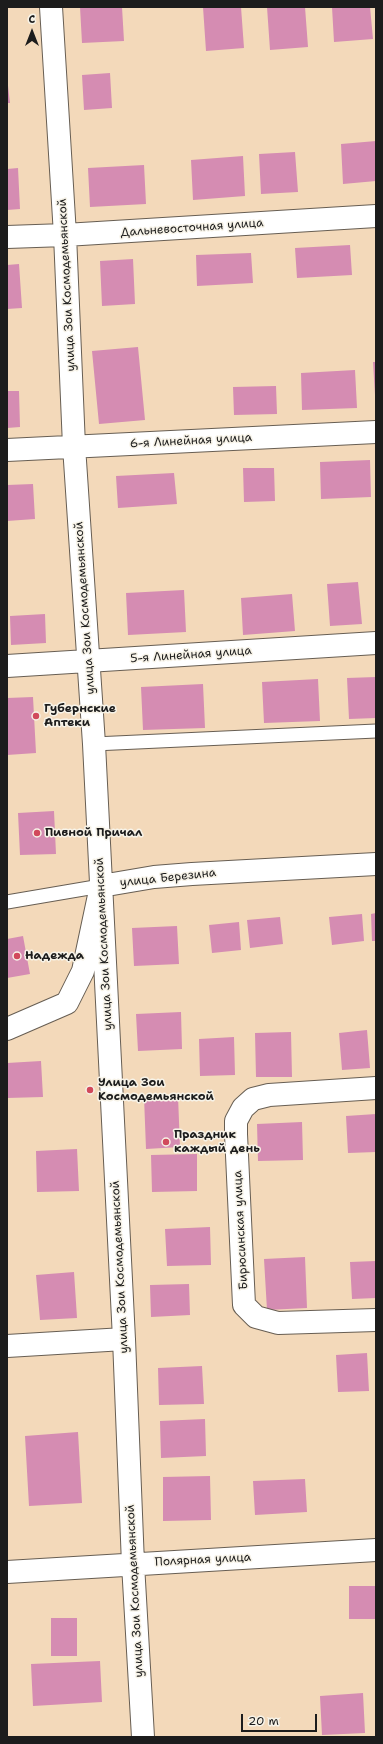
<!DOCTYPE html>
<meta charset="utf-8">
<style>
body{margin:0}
#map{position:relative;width:383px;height:1744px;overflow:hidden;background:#f3d9ba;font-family:"Shantell Sans",sans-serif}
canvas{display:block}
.frame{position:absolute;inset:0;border:8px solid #1c1c1c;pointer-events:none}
.north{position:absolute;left:12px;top:12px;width:40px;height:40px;-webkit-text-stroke:3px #f7f3e8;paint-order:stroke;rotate:0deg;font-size:11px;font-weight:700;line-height:16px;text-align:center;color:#1c1c1c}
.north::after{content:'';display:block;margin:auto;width:14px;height:18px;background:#1c1c1c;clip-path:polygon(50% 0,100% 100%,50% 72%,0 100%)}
.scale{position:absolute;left:241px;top:1714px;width:76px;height:18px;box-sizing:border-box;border:2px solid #1c1c1c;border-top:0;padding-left:5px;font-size:12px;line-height:14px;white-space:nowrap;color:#1c1c1c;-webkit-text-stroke:3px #f7f3e8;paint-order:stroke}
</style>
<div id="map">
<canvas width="383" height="1744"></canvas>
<div class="frame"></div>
<div class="north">С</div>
<div class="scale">20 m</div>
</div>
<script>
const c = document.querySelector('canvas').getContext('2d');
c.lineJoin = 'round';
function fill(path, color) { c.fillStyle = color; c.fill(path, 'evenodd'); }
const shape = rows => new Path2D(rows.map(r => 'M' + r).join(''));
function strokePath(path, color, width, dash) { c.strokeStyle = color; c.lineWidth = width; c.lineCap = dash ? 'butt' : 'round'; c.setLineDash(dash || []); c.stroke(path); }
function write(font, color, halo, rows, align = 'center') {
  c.font = font + ' "Shantell Sans",sans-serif'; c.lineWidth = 3; c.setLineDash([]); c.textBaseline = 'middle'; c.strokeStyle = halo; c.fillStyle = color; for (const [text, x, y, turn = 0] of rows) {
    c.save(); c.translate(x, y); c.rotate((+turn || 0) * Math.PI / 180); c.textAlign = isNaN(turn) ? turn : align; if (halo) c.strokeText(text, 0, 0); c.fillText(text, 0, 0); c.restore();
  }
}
fill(shape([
 [80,7,122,7,124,41,82,43],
 [203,7,241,7,244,48,206,51],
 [267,7,305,7,308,47,270,50],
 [332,7,370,7,373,39,334,42],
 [110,73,112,108,84,110,82,75],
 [7,77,10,103,7,103],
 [376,141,376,181,343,184,341,144],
 [295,152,298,192,261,194,259,154],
 [243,156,245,196,193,200,191,160],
 [144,165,146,204,90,207,88,168],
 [18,168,20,209,7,210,7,169],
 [350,245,352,275,297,278,295,248],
 [251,253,253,283,197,286,196,255],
 [133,259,135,304,102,306,100,261],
 [19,264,22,308,7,309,7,265],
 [138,347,145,420,99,424,92,351],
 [373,362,376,362,376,395,375,395],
 [355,370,357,408,302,410,301,373],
 [276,386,277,414,234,415,233,387],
 [7,391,19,391,20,427,7,428],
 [370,460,371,497,321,499,320,462],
 [243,468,274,468,275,501,244,502],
 [174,473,177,504,118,508,116,476],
 [33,484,35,519,7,521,7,485],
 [358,582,362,624,330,626,327,584],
 [184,590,186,632,128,635,126,593],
 [292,594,295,631,243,635,241,598],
 [45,614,46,643,11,645,10,616],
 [376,677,376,718,349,719,347,678],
 [318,679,320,721,264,723,262,682],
 [203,684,205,728,143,730,141,687],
 [33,697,36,753,7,755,7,698],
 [54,811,56,854,20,855,18,813],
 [376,913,376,941,372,941,371,914],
 [362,914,364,941,332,945,329,917],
 [280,917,283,944,250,948,247,920],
 [239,922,241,950,212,953,209,925],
 [177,926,179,964,134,966,132,928],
 [23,936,30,974,7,978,7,939],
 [181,1012,182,1049,138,1051,136,1014],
 [367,1030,370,1068,342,1070,339,1033],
 [291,1032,292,1077,256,1077,255,1033],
 [234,1037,235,1075,200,1076,199,1039],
 [41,1061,43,1097,7,1098,7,1063],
 [178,1096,180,1147,146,1149,144,1097],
 [376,1114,376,1152,348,1153,346,1116],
 [302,1122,303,1160,258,1161,257,1124],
 [77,1149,79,1191,37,1192,36,1151],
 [197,1154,197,1191,152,1192,151,1155],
 [210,1227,211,1265,167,1266,165,1229],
 [305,1257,307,1308,267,1310,264,1259],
 [376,1261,376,1298,352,1299,350,1262],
 [74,1272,77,1318,40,1320,36,1275],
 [189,1284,190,1315,151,1317,150,1285],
 [367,1353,369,1391,338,1392,336,1355],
 [202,1366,204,1404,159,1405,158,1368],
 [205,1419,206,1456,161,1458,160,1421],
 [78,1432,82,1503,29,1506,25,1436],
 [210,1476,211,1520,163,1521,163,1477],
 [305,1479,307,1512,255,1515,253,1481],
 [349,1586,376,1586,376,1619,349,1619],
 [51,1618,77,1618,77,1656,51,1656],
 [100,1661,102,1702,33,1706,31,1664],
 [363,1693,365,1733,322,1735,320,1696]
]), '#d58cb2');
const service = shape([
 [94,744,376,731],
 [7,902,101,886]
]);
const minor = shape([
 [51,7,65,235,74,446,94,744,124,1339,133,1564,143,1737],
 [7,237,65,235,376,216],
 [7,450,376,432],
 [7,666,376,643],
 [7,1029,67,1003,83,971,101,886,154,877,192,874,376,864],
 [376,1088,269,1095,253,1099,243,1108,236,1121,236,1134,244,1305,256,1317,278,1323,376,1320],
 [7,1346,124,1339],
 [7,1572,376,1550]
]);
strokePath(service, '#675e53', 15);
strokePath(minor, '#675e53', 24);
strokePath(service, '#fff', 13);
strokePath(minor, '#fff', 22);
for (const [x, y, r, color] of [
 [36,716,4,"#d1495b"],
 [37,833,4,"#d1495b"],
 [17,956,4,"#d1495b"],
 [90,1090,4,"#d1495b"],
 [166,1142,4,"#d1495b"]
]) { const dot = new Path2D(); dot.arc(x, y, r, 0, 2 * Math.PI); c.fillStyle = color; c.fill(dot); strokePath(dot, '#f7f3e8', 1.5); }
write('12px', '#1c1c1c', '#f7f3e8', [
 ["Дальневосточная улица",192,228,-4],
 ["улица Зои Космодемьянской",67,285,-93],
 ["6-я Линейная улица",191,441,-3],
 ["улица Зои Космодемьянской",85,608,-94],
 ["5-я Линейная улица",191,655,-4],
 ["улица Березина",168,878,-6],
 ["улица Зои Космодемьянской",104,944,-93],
 ["Бирюсинская улица",241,1230,-93],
 ["улица Зои Космодемьянской",120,1267,-93],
 ["Полярная улица",203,1560,-3],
 ["улица Зои Космодемьянской",135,1591,-93]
]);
write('bold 12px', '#1c1c1c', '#f7f3e8', [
 ["Губернские",44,709],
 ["Аптеки",44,723],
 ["Пивной Причал",45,833],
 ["Надежда",25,956],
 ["Улица Зои",98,1083],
 ["Космодемьянской",98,1097],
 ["Праздник",174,1135],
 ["каждый день",174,1149]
], 'left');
</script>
